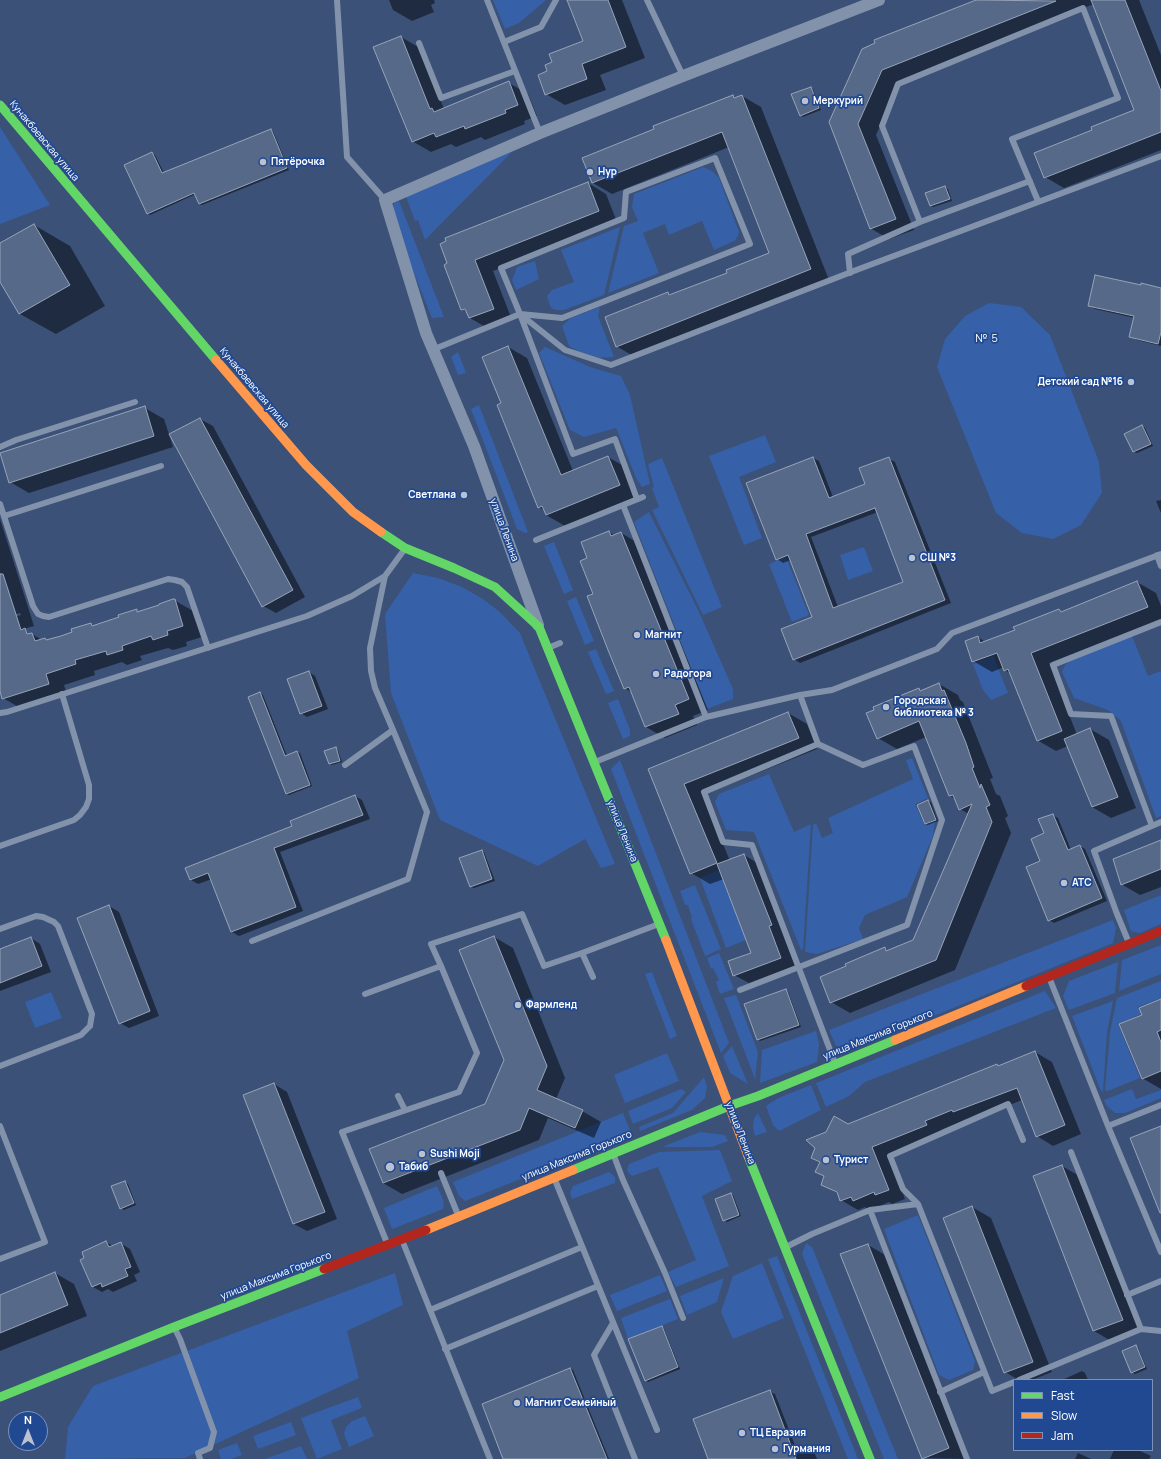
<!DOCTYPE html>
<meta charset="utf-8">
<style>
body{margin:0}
#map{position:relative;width:1161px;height:1459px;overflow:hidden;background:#3b5178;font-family:Manrope,sans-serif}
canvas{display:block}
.legend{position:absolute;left:1013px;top:1379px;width:140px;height:72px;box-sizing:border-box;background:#214992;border:1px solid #7a92be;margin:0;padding:5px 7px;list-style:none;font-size:12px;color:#fff}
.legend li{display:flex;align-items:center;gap:8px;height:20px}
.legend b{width:20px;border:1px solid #7a92be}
.north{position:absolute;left:8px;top:1411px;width:40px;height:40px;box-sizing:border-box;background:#214992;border:1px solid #7a92be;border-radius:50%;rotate:0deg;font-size:11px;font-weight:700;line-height:16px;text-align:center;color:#fff}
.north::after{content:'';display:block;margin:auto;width:14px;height:18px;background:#bac2d0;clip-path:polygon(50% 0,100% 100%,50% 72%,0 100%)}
</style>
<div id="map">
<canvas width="1161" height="1459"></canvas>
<ul class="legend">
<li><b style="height:5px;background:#63d668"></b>Fast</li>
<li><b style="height:5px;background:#ff974d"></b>Slow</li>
<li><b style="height:5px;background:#b3261e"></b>Jam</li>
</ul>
<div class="north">N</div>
</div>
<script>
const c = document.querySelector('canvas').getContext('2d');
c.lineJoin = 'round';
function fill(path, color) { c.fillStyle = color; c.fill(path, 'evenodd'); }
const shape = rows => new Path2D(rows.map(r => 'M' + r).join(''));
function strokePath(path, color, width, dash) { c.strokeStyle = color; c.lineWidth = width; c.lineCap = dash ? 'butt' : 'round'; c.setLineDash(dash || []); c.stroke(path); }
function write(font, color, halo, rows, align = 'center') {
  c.font = font + ' Manrope,sans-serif'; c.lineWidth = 3.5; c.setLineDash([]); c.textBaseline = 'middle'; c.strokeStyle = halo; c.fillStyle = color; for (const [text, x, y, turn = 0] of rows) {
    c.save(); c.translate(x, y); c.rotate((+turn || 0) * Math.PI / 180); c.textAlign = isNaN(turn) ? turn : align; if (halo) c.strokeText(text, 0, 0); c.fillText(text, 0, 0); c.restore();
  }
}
fill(shape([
 [493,0,546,0,519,23,505,29],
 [0,127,50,205,0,224],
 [512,152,425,240,418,220,415,221,405,194],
 [703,167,712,171,719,178,739,232,736,240,714,250,702,221,669,235,665,224,643,233,659,273,608,293,624,226,638,221,632,207,634,194],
 [399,201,444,317,432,318,392,218,394,203],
 [620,227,604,295,564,310,556,310,551,308,547,296,552,290,574,282,561,250],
 [535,261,539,279,516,290,512,280,517,267],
 [989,303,1021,307,1050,335,1099,462,1102,493,1081,525,1053,539,1022,533,996,513,937,367,945,339,965,316],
 [600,307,598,316,614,357,599,358,580,352,569,346,562,326,571,318],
 [545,347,590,367,621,376,630,395,650,484,642,487,637,480,616,428,584,437,570,430,539,353],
 [458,352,466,373,458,375,451,357],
 [479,405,528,532,525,533,517,529,471,409],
 [765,435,776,462,739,477,762,538,744,545,709,456],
 [662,458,722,607,703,615,652,510,659,507,652,488,654,487,648,464],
 [649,512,699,612,733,689,733,699,707,709,634,522],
 [554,542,573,590,564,594,544,546],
 [864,547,873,571,848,580,840,555],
 [786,557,809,615,792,622,769,564],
 [413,573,438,578,462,587,483,599,500,612,520,633,615,864,601,868,585,839,538,866,440,820,391,693,385,614],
 [576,597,594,641,585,645,567,601],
 [1132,636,1148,676,1161,671,1161,816,1156,818,1121,721,1108,710,1074,698,1062,672,1065,665,1072,660],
 [596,649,614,691,606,694,588,652],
 [993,656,1008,693,991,700,983,690,973,664],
 [618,699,630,730,630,736,623,739,608,703],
 [912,758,928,798,915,804,925,826,935,821,933,836,907,897,865,915,859,928,863,939,817,954,805,952,813,825,816,823,822,838,833,833,828,818,913,779,906,760],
 [620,760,729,1043,721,1053,611,769],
 [769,774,794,832,811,824,803,949,801,950,754,832,726,830,715,802,719,794],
 [719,870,746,940,726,948,700,878],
 [695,885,721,949,705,956,691,919,692,917,688,905,685,905,680,891],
 [1161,895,1161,924,1140,933,1131,931,1124,910],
 [1113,920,1116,928,1113,943,845,1052,836,1046,829,1030],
 [1161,945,1161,974,1119,991,1122,960],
 [719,953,734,989,720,994,716,982,719,980,713,968,711,969,707,958],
 [1118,962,1115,993,1069,1010,1063,996,1069,981],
 [652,972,677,1036,670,1039,645,974],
 [1161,981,1161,998,1138,1007,1141,1014,1118,1024,1140,1078,1108,1091,1105,1090,1110,1032,1117,998],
 [1045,991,1056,1008,865,1082,849,1096,826,1107,816,1083],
 [51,992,62,1018,35,1028,25,1002],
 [736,995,758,1052,755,1079,724,998],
 [1113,1001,1107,1033,1103,1091,1101,1091,1072,1016],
 [816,1031,819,1044,817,1062,760,1083,762,1050],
 [732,1046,748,1084,730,1073,723,1056],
 [667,1053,679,1081,625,1103,614,1075],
 [704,1077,707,1087,705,1098,692,1110,640,1131,639,1127,673,1113],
 [811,1085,821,1110,779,1131,773,1125,766,1106,778,1098],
 [681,1089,686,1092,672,1108,633,1124,628,1111],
 [1132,1089,1136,1099,1161,1090,1161,1098,1125,1113,1115,1113,1106,1105,1104,1100],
 [623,1113,632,1135,465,1201,459,1196,453,1182],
 [758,1113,767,1132,755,1136,753,1128,754,1119],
 [700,1132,725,1135,728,1141,712,1147,662,1147],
 [720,1150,732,1181,702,1196,729,1266,676,1287,668,1272,696,1260,658,1167,632,1176,627,1171,629,1164,659,1152],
 [609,1172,615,1177,615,1183,572,1199,570,1193,573,1186],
 [437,1186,444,1202,443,1209,392,1229,384,1208],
 [918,1215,975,1361,973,1370,949,1380,939,1375,884,1229],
 [806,1243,812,1247,898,1459,884,1459,802,1254],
 [777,1256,858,1459,848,1459,768,1259],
 [762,1263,784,1318,733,1339,721,1312,733,1276],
 [395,1273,403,1305,347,1331,359,1378,185,1458,65,1459,68,1427,93,1386],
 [660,1275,667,1291,617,1311,610,1295],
 [724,1278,717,1302,687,1315,680,1296],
 [670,1299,678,1319,628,1339,621,1318],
 [358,1397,362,1408,331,1420,342,1449,317,1459,301,1418],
 [365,1416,374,1436,349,1447,344,1434,346,1427,352,1421],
 [291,1422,296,1435,258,1449,253,1436],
 [237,1443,242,1455,231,1459,221,1459,218,1450],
 [301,1446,307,1459,265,1459]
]), '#3660a8');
fill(shape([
 [389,0,434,0,435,3,431,5,434,12,412,21,393,10],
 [573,0,622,0,645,58,600,75,606,90,565,105,546,94,549,72,585,41],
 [978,0,1139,0,1161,55,1161,150,1064,188,1045,177,1094,130,1135,111,1094,4,901,80,876,135,914,230,889,239,870,228,830,122,877,44,875,41],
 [401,37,420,48,444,109,509,83,528,94,537,116,524,121,525,124,485,140,481,137,456,147,451,144,431,152,412,141],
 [811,88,813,89,821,110,803,117,800,115],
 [733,96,737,98,742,96,761,107,829,280,635,357,616,346,668,293,671,295,728,273,771,254,729,147,612,194,593,183,656,130],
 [271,130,273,131,289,170,202,205,199,204,196,194,150,215,148,214,126,165,152,153,155,155,164,173],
 [588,183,606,194,617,222,493,271,512,320,489,329,470,318,468,312,462,309,448,264],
 [945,187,948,189,952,201,933,207,931,206],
 [34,225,70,246,105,306,56,334,20,314,0,280,0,244],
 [1142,286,1161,289,1161,346,1137,340,1131,336,1135,318,1095,309,1089,306],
 [508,347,527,358,573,471,608,457,627,468,638,496,565,526,546,515,545,511,539,507,502,403],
 [145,408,164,419,173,447,29,493,10,482],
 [200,419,213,426,305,597,276,613,263,606],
 [1142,426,1145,428,1153,446,1137,453,1134,452,1126,434],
 [813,458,819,461,833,497,867,484,888,458,895,462,951,603,800,663,794,659,814,617,791,560,783,563,777,559],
 [878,512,904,582,838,607,811,537],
 [1161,500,1161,513,1156,501],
 [0,519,34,626,6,634,0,631],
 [20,613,21,615,2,620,2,618],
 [609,532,614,535,621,533,640,544,708,710,693,716,697,725,665,738,646,727,632,693,625,688,594,594,589,558],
 [1137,582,1156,593,1161,606,1161,619,1049,663,1077,735,1090,729,1109,740,1136,808,1111,818,1092,807,1068,746,1056,751,1037,740,1011,674,1005,670,1004,667,992,672,973,661,978,637,985,642,1016,630,1059,610,1063,612],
 [174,600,193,611,202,637,186,642,187,646,173,650,168,648,140,656,142,660,127,665,122,662,94,671,95,675,64,685,67,695,22,709,3,698,0,688,0,644,32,634,42,640,45,639,48,640,74,633,91,624,95,626,120,618,136,610,140,612],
 [309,672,315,676,328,709,307,717,301,713],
 [939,684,958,695,960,700,963,702,993,778,990,779,996,794,1000,796,1008,816,1005,818,1011,833,955,970,850,1013,831,1002,885,949,889,951,914,940,969,814,960,809,956,799,950,796,926,737,897,749,878,738,919,689,922,691],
 [260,693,263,695,287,756,297,752,300,753,312,786,289,795,286,794],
 [788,713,807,724,817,749,703,795,730,861,744,855,759,864,795,966,749,983,734,975,753,953,724,879,710,884,691,873,649,770],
 [335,748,338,750,342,762,332,765,330,764],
 [355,796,362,800,370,819,280,852,303,911,239,936,232,932,212,879,198,884,191,880,186,868,293,827],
 [928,801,931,802,938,821,928,825,926,824],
 [1052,815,1058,818,1071,850,1080,846,1085,849,1107,901,1054,923,1049,920,1046,834],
 [1161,841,1161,887,1140,895,1121,884],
 [481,851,484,852,495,881,474,888,471,887,461,858],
 [109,906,119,912,159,1016,129,1028,120,1023],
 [494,937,513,948,565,1078,556,1099,582,1111,601,1122,594,1138,548,1118,539,1140,402,1194,383,1183,485,1105,505,1060],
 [31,938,40,944,51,972,0,991,0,950],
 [786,990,788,992,801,1027,760,1041,758,1039],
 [1161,1000,1161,1089,1142,1078,1144,1015],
 [1035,1052,1052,1062,1081,1134,1053,1146,1037,1136,1022,1100,970,1121,967,1119,941,1130,943,1134,888,1156,905,1199,892,1204,889,1202,870,1210,865,1207,858,1210,841,1200,839,1194,823,1184,825,1176,821,1163,812,1158,848,1125,997,1065,1000,1066],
 [274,1084,287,1092,337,1219,307,1231,294,1224,244,1096],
 [1062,1166,1081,1177,1141,1331,1113,1342,1094,1331,1034,1176],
 [125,1182,128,1184,136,1205,124,1210,121,1208],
 [731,1194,733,1195,741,1216,727,1222,724,1220],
 [972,1207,991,1218,1052,1372,1032,1380,1019,1380,1005,1372],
 [106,1242,113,1246,120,1243,130,1249,140,1272,134,1275,137,1281,113,1292,108,1289,102,1292,93,1287],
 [868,1245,887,1256,967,1459,922,1458],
 [55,1273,74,1284,87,1316,0,1351,0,1296],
 [662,1327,664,1329,680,1369,648,1382,645,1380],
 [1136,1346,1138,1348,1147,1369,1135,1374,1132,1372],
 [570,1369,573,1370,609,1459,504,1459],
 [1082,1371,1085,1373,1088,1380,1062,1380],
 [769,1391,775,1394,798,1453,808,1449,814,1452,817,1459,709,1459],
 [1114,1450,1138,1450,1151,1456,1149,1459,1110,1459],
 [1078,1453,1091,1459,1075,1459]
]), '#0007');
const building = shape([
 [567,0,608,0,626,47,582,64,587,79,545,95,538,75,547,71,545,65,552,62,549,54,583,41,567,0],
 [976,0,1056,1,882,70,858,124,896,219,870,229,829,122,862,49,875,43,874,40,976,0],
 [1091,0,1125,0,1161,91,1161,132,1044,178,1034,153,1092,130,1091,127,1134,110,1091,0],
 [401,36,430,109,432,108,434,112,509,81,518,105,505,110,506,113,465,129,464,126,436,137,434,133,412,142,373,47,401,36],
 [811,87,819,108,800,116,791,94,811,87],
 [733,95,734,98,742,95,811,269,616,347,605,317,668,292,669,295,727,273,726,270,769,253,722,132,592,183,582,158,654,129,653,126,733,95],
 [271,129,287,168,199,204,194,193,147,214,124,165,152,152,162,173,271,129],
 [588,182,599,211,475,260,494,309,469,318,465,309,461,310,444,265,447,263,440,244,446,241,445,238,588,182],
 [945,186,950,199,930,206,925,193,945,186],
 [34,224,70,285,19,314,0,282,0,243,34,224],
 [1095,275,1141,285,1141,283,1161,288,1161,332,1158,344,1129,337,1134,316,1088,306,1095,275],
 [508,346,561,475,608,456,620,485,546,515,542,506,538,508,497,405,501,403,482,357,508,346],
 [145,406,154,436,9,483,0,453,145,406],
 [200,418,293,590,262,607,169,434,200,418],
 [1142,425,1151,444,1133,452,1124,434,1142,425],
 [813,457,829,498,865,484,859,468,889,457,945,600,793,660,781,629,812,617,788,555,776,560,746,483,813,457],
 [875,508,903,582,833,608,806,534,875,508],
 [609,531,611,536,621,532,689,699,675,705,679,714,645,727,629,687,624,689,608,650,587,596,593,594,580,561,587,558,581,542,609,531],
 [0,574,3,574,21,630,25,628,27,634,32,633,35,641,45,638,46,640,61,636,72,632,71,629,91,623,92,626,119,617,118,615,137,609,137,612,159,605,159,604,173,599,175,599,183,626,167,631,168,635,153,640,151,636,122,646,123,650,107,655,106,651,75,660,76,664,46,674,49,684,2,699,0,691,0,574],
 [1137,581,1148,607,1031,653,1062,731,1037,741,1008,669,1004,671,997,653,972,662,965,641,978,636,980,643,1015,630,1013,627,1059,609,1061,612,1137,581],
 [309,671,322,706,300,714,287,679,309,671],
 [939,683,942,691,944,690,966,743,974,767,972,768,980,788,981,784,990,805,986,807,992,822,936,960,830,1003,820,977,846,966,845,964,885,947,886,951,913,940,972,804,959,810,953,795,949,796,919,721,877,739,866,713,874,710,873,707,902,695,919,688,920,691,939,683],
 [260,692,285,756,297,751,310,785,286,794,248,697,260,692],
 [788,712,799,738,684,784,717,863,690,874,648,769,788,712],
 [1090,728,1118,797,1092,807,1064,739,1090,728],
 [336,747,340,761,329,764,324,751,336,747],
 [355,795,363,815,274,848,296,907,231,932,208,873,190,880,185,868,292,826,290,821,355,795],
 [928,800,936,820,925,824,917,805,928,800],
 [1053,814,1068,850,1080,845,1102,898,1048,921,1026,867,1040,861,1031,839,1044,833,1038,819,1053,814],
 [1161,840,1161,869,1121,885,1113,859,1161,840],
 [482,850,492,879,470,887,459,858,482,850],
 [744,854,772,925,769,926,781,958,733,976,728,961,751,953,717,864,744,854],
 [109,905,150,1011,119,1024,77,918,109,905],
 [494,936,547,1066,537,1090,583,1110,575,1128,529,1108,520,1130,383,1183,369,1149,485,1104,504,1060,459,950,494,936],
 [31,937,42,966,0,983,0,949,31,937],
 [786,989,799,1025,757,1040,744,1004,786,989],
 [1161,999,1161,1030,1157,1032,1161,1042,1161,1071,1142,1079,1119,1024,1142,1015,1139,1008,1161,999],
 [1035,1051,1065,1125,1036,1137,1017,1088,953,1112,952,1110,925,1121,927,1125,872,1147,889,1190,875,1195,874,1192,853,1201,851,1197,840,1201,837,1192,821,1185,824,1176,815,1172,820,1162,811,1158,815,1148,806,1140,826,1132,834,1116,848,1124,997,1064,998,1066,1035,1051],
 [274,1083,325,1212,293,1224,243,1095,274,1083],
 [1161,1126,1161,1213,1160,1213,1130,1138,1161,1126],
 [1062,1165,1123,1320,1093,1331,1033,1176,1062,1165],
 [125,1181,134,1203,120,1209,111,1186,125,1181],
 [731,1193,739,1215,723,1221,715,1199,731,1193],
 [972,1206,1033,1362,1004,1373,943,1218,972,1206],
 [106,1241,109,1247,121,1242,131,1267,125,1269,128,1276,102,1287,101,1283,92,1287,80,1260,84,1258,82,1252,106,1241],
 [868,1244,949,1448,922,1459,840,1254,868,1244],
 [55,1272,68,1305,0,1333,0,1295,55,1272],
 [662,1326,678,1367,645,1381,628,1339,662,1326],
 [1136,1345,1145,1367,1131,1373,1122,1351,1136,1345],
 [570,1368,607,1459,503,1459,482,1404,570,1368],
 [770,1390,796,1459,708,1459,693,1419,770,1390]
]);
fill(building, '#576988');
strokePath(building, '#97a4b9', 1);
strokePath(shape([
 [337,0,347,157,385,200],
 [487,0,540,133],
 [647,0,683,76],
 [504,42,541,27,556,0],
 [419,43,441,98,515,71],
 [920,222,1030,181],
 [850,273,848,254,920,222,882,126,898,84,1083,8,1118,98,1012,139,1038,201],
 [520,314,565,350,611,365,859,269,1161,156],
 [432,350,520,314,562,318,750,244,715,158,626,192,624,218,501,268,520,314,573,454,615,439,637,499],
 [0,447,16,440,135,402],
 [0,504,33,606,38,614,43,616,49,617,168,579,175,580,182,582,187,587,208,648],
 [623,505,706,717],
 [4,516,161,466],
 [536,540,643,497],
 [1157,555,1161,566],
 [548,648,560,643],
 [800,695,818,744,704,792,723,842,752,845,835,1063],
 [0,713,7,712,307,616,352,596,385,576],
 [595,762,706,717,800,695,832,690,937,649,952,633,1161,554],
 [345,765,393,730,375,688,371,671,370,648,385,576,404,550],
 [1152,826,1111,716,1071,714,1053,665,1161,622],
 [0,846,74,820,80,815,86,807,89,799,89,785,62,694],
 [0,929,36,916,43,917,54,922,58,926,92,1014,90,1026,81,1035,0,1066],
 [252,941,408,879,427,812,393,730],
 [1129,943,1117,914,1094,851,1161,822],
 [582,953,593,977],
 [1049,977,1108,1126,1161,1252],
 [740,990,907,925,942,820,914,746,863,765,818,744],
 [365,994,441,966],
 [398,1096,405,1110],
 [0,1126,45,1242,0,1259],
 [1108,1126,1161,1105],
 [614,1156,623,1180,665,1273,683,1318],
 [441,1173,458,1215],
 [555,1180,657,1430],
 [918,1204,992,1391,1014,1382],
 [870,1210,918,1204,903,1189,890,1156,1008,1104,1023,1140],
 [402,1240,490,1459],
 [387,1243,342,1132,459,1092,477,1053,441,966,431,944,522,914,544,966,582,953,659,924],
 [786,1247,812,1234,870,1210,967,1459],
 [1127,1295,1161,1281],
 [430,1310,582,1247],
 [613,1323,594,1355,635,1459],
 [174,1327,180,1339,214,1432,210,1448,198,1453,200,1459],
 [1141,1329,1161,1331],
 [445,1349,598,1286],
 [1019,1380,1141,1329,1071,1152],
 [940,1392,984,1372]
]), '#8392ab', 6);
strokePath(shape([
 [538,625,474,446,426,333,385,200,540,133,683,76,879,0]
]), '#8392ab', 12);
strokePath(shape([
 [0,105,216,360],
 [381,532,405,548,454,568,495,587,539,627,666,940],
 [748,1156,870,1459],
 [573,1170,729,1106,758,1096,895,1040],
 [0,1397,174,1327,324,1269]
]), '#63d668', 9);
strokePath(shape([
 [216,360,306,465,353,512,381,532],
 [666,940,748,1156],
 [895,1040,1026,986],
 [426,1230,573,1170]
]), '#ff974d', 9);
strokePath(shape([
 [1026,986,1161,931],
 [324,1269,426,1230]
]), '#b3261e', 9);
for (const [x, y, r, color] of [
 [805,101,4,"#bac2d0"],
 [263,162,4,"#bac2d0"],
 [590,172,4,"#bac2d0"],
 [1131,382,4,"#bac2d0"],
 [464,495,4,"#bac2d0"],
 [912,558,4,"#bac2d0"],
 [637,635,4,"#bac2d0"],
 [656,674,4,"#bac2d0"],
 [886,707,4,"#bac2d0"],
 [1064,883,4,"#bac2d0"],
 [518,1005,4,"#bac2d0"],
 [422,1154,4,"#bac2d0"],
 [826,1160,4,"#bac2d0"],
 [390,1167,5,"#bac2d0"],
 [517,1403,4,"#bac2d0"],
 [742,1433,4,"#bac2d0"],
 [775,1449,4,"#bac2d0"]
]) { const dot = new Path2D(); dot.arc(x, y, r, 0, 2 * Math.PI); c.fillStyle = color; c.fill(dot); strokePath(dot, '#214992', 1.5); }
write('bold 10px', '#fff', '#214992', [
 ["Меркурий",813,101],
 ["Пятёрочка",271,162],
 ["Нур",598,172],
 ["Детский сад №16",1123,382,"right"],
 ["Светлана",456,495,"right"],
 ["СШ №3",920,558],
 ["Магнит",645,635],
 ["Радогора",664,674],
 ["Городская",894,701],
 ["библиотека № 3",894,713],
 ["АТС",1072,883],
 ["Фармленд",526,1005],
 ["Sushi Moji",430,1154],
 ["Турист",834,1160],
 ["Табиб",399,1167],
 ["Магнит Семейный",525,1403],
 ["ТЦ Евразия",750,1433],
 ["Гурмания",783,1449]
], 'left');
write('10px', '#fff', '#214992', [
 ["Кунакбаевская улица",44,141,50],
 ["Кунакбаевская улица",254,388,50],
 ["улица Ленина",504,530,70],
 ["улица Ленина",622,831,68],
 ["улица Максима Горького",878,1035,-22],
 ["улица Ленина",740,1133,69],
 ["улица Максима Горького",577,1156,-22],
 ["улица Максима Горького",276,1276,-21]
]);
c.letterSpacing = '1px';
write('11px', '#fff', '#214992', [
 ["№ 5",987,339]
]);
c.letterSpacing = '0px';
</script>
